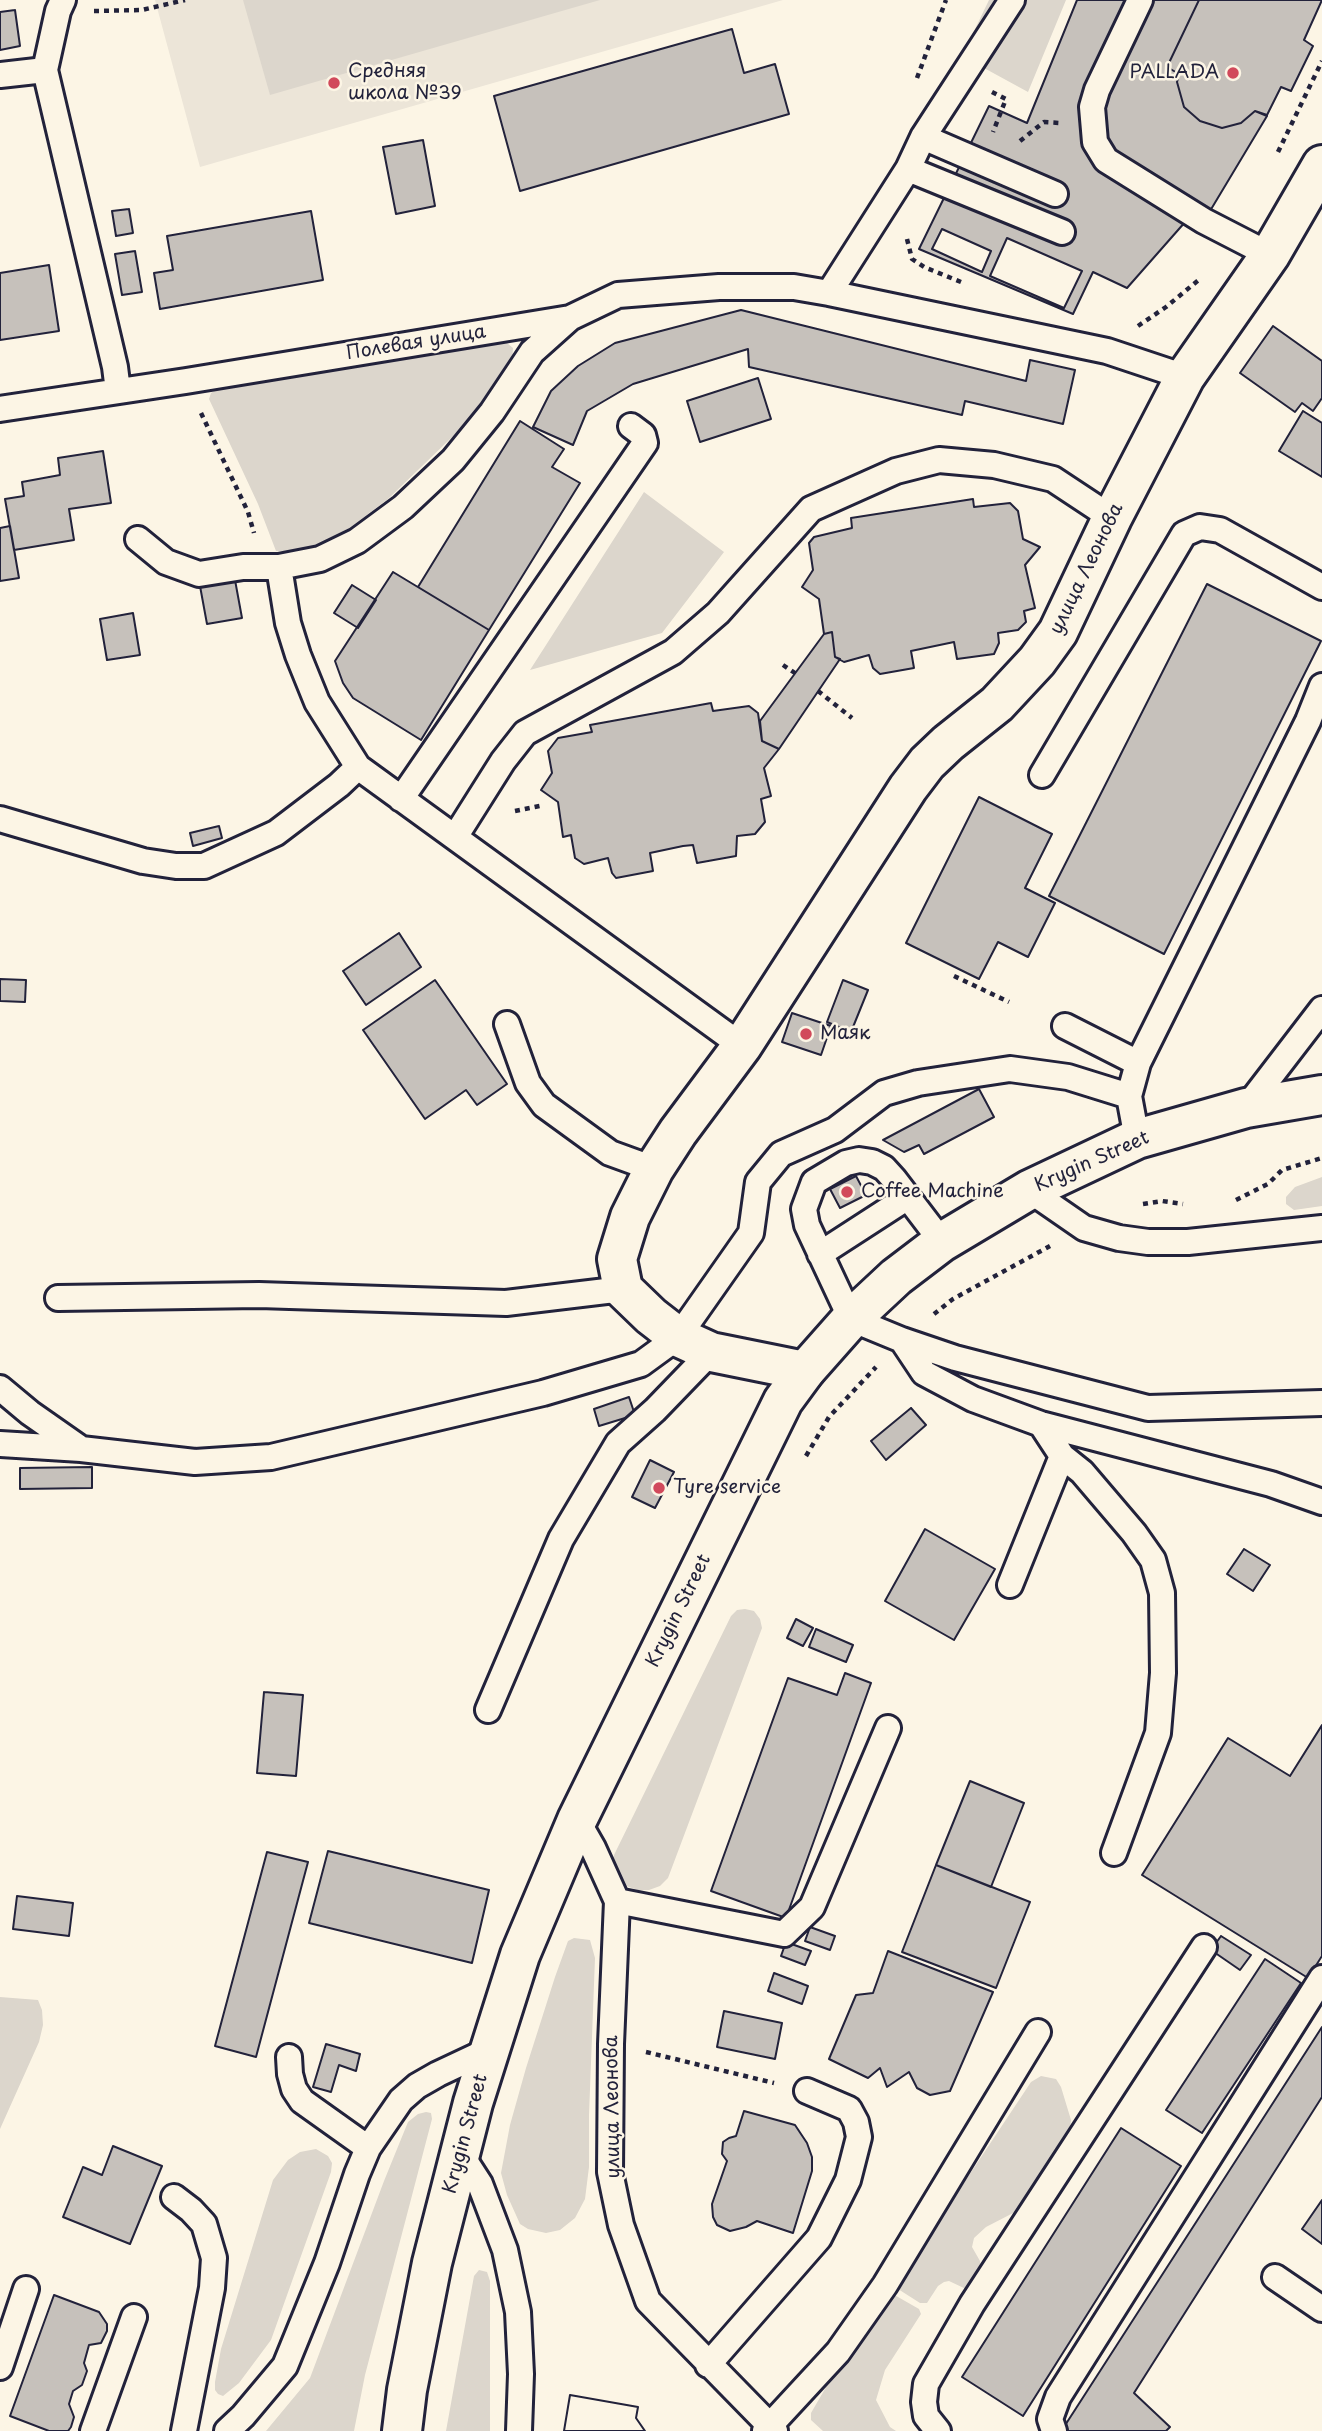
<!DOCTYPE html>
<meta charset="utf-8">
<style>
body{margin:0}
canvas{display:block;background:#fcf5e5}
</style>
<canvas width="1322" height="2431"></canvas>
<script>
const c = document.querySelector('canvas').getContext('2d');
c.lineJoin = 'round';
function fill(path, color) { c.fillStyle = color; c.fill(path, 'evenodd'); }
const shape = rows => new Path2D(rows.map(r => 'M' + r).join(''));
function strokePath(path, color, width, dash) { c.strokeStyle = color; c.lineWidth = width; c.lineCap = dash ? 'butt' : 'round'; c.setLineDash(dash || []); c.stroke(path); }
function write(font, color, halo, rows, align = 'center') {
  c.font = font + ' "Playpen Sans",sans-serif'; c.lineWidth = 5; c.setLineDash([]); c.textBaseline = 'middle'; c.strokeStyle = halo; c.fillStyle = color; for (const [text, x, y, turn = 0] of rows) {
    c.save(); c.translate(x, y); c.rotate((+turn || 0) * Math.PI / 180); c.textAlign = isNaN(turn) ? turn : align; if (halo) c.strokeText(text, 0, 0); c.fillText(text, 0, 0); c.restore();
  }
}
fill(shape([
 [155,0,783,0,200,167]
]), '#ece5d8');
fill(shape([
 [243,0,600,0,270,95],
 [989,0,1066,0,1028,92,962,56],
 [500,342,507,343,513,348,512,362,478,412,388,499,348,529,315,546,290,551,276,551,258,504,209,399,211,393,217,389],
 [644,492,724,552,662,633,530,670],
 [1322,1177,1322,1206,1294,1210,1286,1204,1286,1197,1295,1187],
 [745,1609,754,1611,760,1619,762,1628,759,1636,668,1878,660,1886,649,1890,638,1890,626,1886,617,1878,612,1865,614,1855,731,1616,737,1610],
 [574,1938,590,1940,595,1958,589,2115,589,2167,585,2199,575,2218,560,2230,546,2233,528,2229,520,2224,507,2195,501,2173,510,2125,526,2068,555,1977,568,1941],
 [0,1997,38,2000,42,2010,43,2025,39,2042,0,2129],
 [1041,2076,1056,2079,1061,2087,1071,2120,1070,2129,1017,2211,986,2227,974,2238,972,2247,980,2261,981,2268,973,2287,966,2289,949,2281,944,2282,938,2286,927,2303,920,2303,898,2289,898,2282,1031,2082],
 [426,2112,431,2113,432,2119,365,2375,354,2431,266,2431,310,2378,384,2181,408,2122,418,2114],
 [316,2149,328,2156,332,2163,331,2172,271,2340,239,2383,223,2396,218,2394,215,2390,215,2382,221,2349,273,2180,288,2160,300,2152],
 [479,2270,487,2272,490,2281,490,2431,446,2431,474,2276],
 [891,2293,919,2309,921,2314,885,2370,876,2400,890,2427,896,2431,823,2431,811,2420,811,2413,843,2358]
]), '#dcd6cc');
const building = shape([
 [1077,0,1199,0,1167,67,1179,74,1177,82,1184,107,1200,121,1222,128,1241,123,1255,111,1267,116,1204,221,1186,221,1127,288,1093,272,1073,314,919,249,989,106,1027,123,1077,0],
 [1199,0,1322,0,1304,40,1313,46,1291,91,1281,87,1267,115,1255,111,1241,123,1222,128,1200,121,1184,107,1177,82,1179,74,1167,67,1199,0],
 [15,10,20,46,0,50,0,12,15,10],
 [732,29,744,73,775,64,789,114,520,191,494,96,732,29],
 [423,140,435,206,396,214,383,147,423,140],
 [129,209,133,233,116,236,112,211,129,209],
 [311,211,323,280,160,309,154,273,173,270,167,236,311,211],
 [942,229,991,251,982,272,932,249,942,229],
 [1007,238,1082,271,1064,308,990,276,1007,238],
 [135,251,142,292,122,295,115,254,135,251],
 [49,265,59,331,0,340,0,273,49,265],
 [741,310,1026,381,1030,360,1075,370,1063,424,965,401,962,415,749,367,748,349,633,384,587,411,573,445,533,427,551,391,578,366,615,343,741,310],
 [1273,326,1322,361,1322,398,1313,411,1302,403,1295,412,1240,373,1273,326],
 [758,378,771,419,700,442,687,401,758,378],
 [1303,411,1322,423,1322,477,1279,451,1303,411],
 [520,421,564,449,552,467,580,483,489,630,418,587,520,421],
 [103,451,111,503,69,509,74,540,14,550,5,499,24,496,22,482,60,475,58,458,103,451],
 [973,499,974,507,1010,503,1018,511,1023,539,1040,547,1025,565,1035,608,1024,611,1026,622,1018,630,998,633,999,643,994,654,957,659,954,642,911,651,914,668,880,674,873,668,869,655,844,662,835,657,832,632,824,634,819,599,802,587,813,570,809,543,814,537,852,528,851,518,973,499],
 [10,526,19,578,0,581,0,528,10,526],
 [393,572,489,630,421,740,353,698,343,683,335,661,393,572],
 [235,580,242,618,207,624,200,586,235,580],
 [1207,584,1321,641,1164,954,1049,896,1207,584],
 [352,585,376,600,358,628,334,613,352,585],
 [133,613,140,655,107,660,100,619,133,613],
 [832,632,835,657,840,659,779,749,762,741,760,721,824,634,832,632],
 [711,703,713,711,749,706,758,713,762,741,779,749,764,768,771,796,761,799,765,822,755,834,737,836,736,856,697,863,693,845,683,846,650,853,653,871,616,878,612,873,608,858,584,864,575,858,571,835,563,837,558,802,541,790,552,773,548,751,558,738,592,732,590,725,711,703],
 [979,797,1052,834,1025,888,1055,903,1028,957,998,942,979,979,906,943,979,797],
 [219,826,222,838,193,846,190,833,219,826],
 [399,933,421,967,366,1005,343,971,399,933],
 [0,979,26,980,25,1002,0,1001,0,979],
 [435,980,507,1084,477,1105,466,1090,425,1119,363,1030,435,980],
 [843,980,868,990,851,1032,827,1022,843,980],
 [792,1013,831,1026,821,1055,782,1042,792,1013],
 [979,1089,994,1117,924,1154,919,1145,904,1152,883,1140,979,1089],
 [856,1176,866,1195,840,1208,830,1189,856,1176],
 [629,1397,635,1415,599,1426,594,1409,629,1397],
 [911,1408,926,1425,886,1460,871,1441,911,1408],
 [650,1460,674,1472,655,1508,632,1497,650,1460],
 [92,1467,92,1488,20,1489,20,1468,92,1467],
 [925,1529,995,1569,954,1640,885,1601,925,1529],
 [1244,1549,1270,1565,1253,1591,1227,1574,1244,1549],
 [796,1619,813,1628,803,1646,787,1638,796,1619],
 [816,1629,853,1645,846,1662,809,1647,816,1629],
 [845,1673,871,1683,786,1918,711,1891,788,1678,837,1695,845,1673],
 [264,1692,303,1695,296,1776,257,1773,264,1692],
 [1322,1725,1322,1956,1308,1978,1142,1875,1228,1738,1290,1776,1322,1725],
 [970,1781,1024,1803,991,1887,936,1865,970,1781],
 [328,1851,489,1890,472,1963,309,1923,328,1851],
 [267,1852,308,1862,256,2057,215,2046,267,1852],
 [936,1865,1030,1902,996,1988,902,1952,936,1865],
 [17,1896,73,1903,69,1936,13,1929,17,1896],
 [810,1927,835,1936,830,1950,805,1941,810,1927],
 [1221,1936,1251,1955,1240,1970,1211,1950,1221,1936],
 [786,1942,811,1951,805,1965,781,1956,786,1942],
 [888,1951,993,1992,950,2091,930,2095,917,2088,909,2072,887,2087,880,2068,868,2078,829,2059,856,1995,873,1993,888,1951],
 [1265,1959,1301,1983,1202,2133,1166,2110,1265,1959],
 [774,1973,808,1986,802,2004,768,1991,774,1973],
 [724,2011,782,2023,775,2059,717,2047,724,2011],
 [1322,2027,1322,2097,1134,2393,1170,2427,1166,2431,1063,2431,1062,2430,1322,2027],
 [326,2044,360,2054,356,2071,339,2065,331,2092,313,2087,326,2044],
 [744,2111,795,2125,807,2143,812,2157,812,2171,793,2233,757,2221,746,2227,730,2231,717,2225,713,2217,712,2204,727,2161,722,2154,723,2142,729,2138,736,2136,744,2111],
 [1121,2128,1181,2166,1023,2416,962,2377,1121,2128],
 [113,2146,162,2166,130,2244,63,2217,83,2167,102,2175,113,2146],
 [1322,2200,1322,2244,1302,2229,1322,2200],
 [54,2295,99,2312,107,2324,107,2331,101,2343,89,2345,84,2363,87,2371,82,2385,73,2391,69,2404,74,2417,71,2427,68,2431,49,2431,10,2416,54,2295],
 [570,2395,638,2407,636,2418,645,2431,564,2431,570,2395],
 [570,2395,638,2407,636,2418,645,2431,564,2431,570,2395]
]);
fill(building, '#c6c1bb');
strokePath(building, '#22223b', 2);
const service = shape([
 [63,0,58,11,45,70,115,367,118,391],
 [1012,0,923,137,908,169,829,293,1107,351,1185,377],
 [1140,0,1097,90,1092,107,1095,142,1106,160,1204,221,1270,255],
 [0,75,45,70],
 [923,137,1055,194],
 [908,169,1062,232],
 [0,409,186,381,570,318,618,295,719,287,794,287,829,293],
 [138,539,166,562,199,574,243,567,279,567,320,559,357,541,403,507,453,460,492,412,532,352,570,318],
 [279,567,288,623,298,655,317,702,358,767,742,1046],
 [1042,775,1184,534,1200,527,1220,530,1322,587],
 [401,799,645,443,643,435,631,426],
 [0,819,143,861,176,866,204,866,276,833,339,785,358,767],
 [455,837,503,761,525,733,673,652,718,613,811,509,896,471,939,460,994,465,1053,479,1112,518],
 [507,1024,528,1083,544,1105,610,1153,654,1169],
 [1065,1026,1138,1063],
 [1246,1108,1322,1009],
 [1137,1139,1129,1096,1138,1063,1308,721,1322,686],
 [1029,1190,1084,1228,1119,1238,1148,1242,1188,1242,1322,1228],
 [942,1242,894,1179,884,1168,872,1162,859,1160,846,1163,814,1182,804,1209,807,1225,851,1319,902,1340,924,1373,973,1399,1041,1424,1271,1484,1322,1502],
 [820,1254,908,1197],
 [58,1298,259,1295,506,1303,623,1289],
 [902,1340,955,1358,1148,1408,1322,1403],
 [0,1388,30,1413,80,1448],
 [1041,1424,1062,1456,1082,1472,1134,1533,1153,1560,1162,1593,1163,1673,1158,1733,1114,1853],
 [0,1444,81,1449,195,1462,271,1457,543,1393,641,1364,678,1337,751,1233,758,1182,781,1154,835,1130,884,1093,918,1083,1010,1069,1068,1077,1129,1096],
 [1010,1585,1062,1456],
 [488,1710,561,1539,618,1443,655,1410,711,1352],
 [577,1820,593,1848,617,1901,611,2044,610,2172,621,2225,648,2301,775,2431],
 [617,1901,784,1934,812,1907,888,1728],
 [289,2057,290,2074,294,2089,302,2101,368,2148],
 [460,2153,480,2184,505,2250,518,2312,521,2374,519,2431],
 [174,2197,191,2210,204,2224,214,2258,212,2288,184,2431],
 [1275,2277,1322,2309],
 [708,2365,819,2238,848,2180,859,2137,856,2122,849,2109,807,2091],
 [0,2367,26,2289],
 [93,2431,134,2317],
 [227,2431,243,2416,285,2366,327,2263,357,2174,368,2148,401,2100,417,2086,438,2074,489,2050],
 [765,2431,838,2352,885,2285,1038,2032],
 [938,2431,926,2416,924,2402,926,2384,972,2304,1204,1947],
 [1054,2431,1050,2419,1058,2397,1322,1978]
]);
const minor = shape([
 [805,1371,711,1352,678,1337,651,1316,623,1289,617,1259,630,1217,654,1169,678,1132,742,1046,908,788,927,763,948,743,997,704,1037,661,1058,632,1112,518,1185,377,1270,255,1322,165]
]);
const secondary = shape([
 [402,2431,407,2390,432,2263,473,2103,520,1955,577,1820,783,1401,805,1371,851,1319,896,1277,942,1242,1029,1190,1137,1139,1246,1108,1322,1095]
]);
strokePath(service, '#22223b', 30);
strokePath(minor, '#22223b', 44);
strokePath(secondary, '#22223b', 44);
strokePath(shape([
 [94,11,142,10,185,0],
 [917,78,946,0],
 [992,92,1006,99,993,132],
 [1020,141,1044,122,1060,123],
 [1278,152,1322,61],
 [907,239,912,259,924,267,961,282],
 [1138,326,1166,307,1201,278],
 [201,413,248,512,254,533],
 [783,665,795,673],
 [818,691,852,718],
 [515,811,544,805],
 [954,976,1009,1002],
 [1236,1200,1268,1184,1282,1170,1322,1158],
 [1143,1204,1162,1201,1183,1204],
 [934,1314,953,1299,1050,1246],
 [806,1456,829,1417,876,1367],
 [646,2052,774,2083]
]), '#22223b', 4.5, [5, 5]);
strokePath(service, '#fcf5e5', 24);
strokePath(minor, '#fcf5e5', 38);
strokePath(secondary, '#fcf5e5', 38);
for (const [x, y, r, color] of [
 [1233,73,7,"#d1495b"],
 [334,83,7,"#d1495b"],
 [806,1034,7,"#d1495b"],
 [847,1192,7,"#d1495b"],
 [659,1488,7,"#d1495b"]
]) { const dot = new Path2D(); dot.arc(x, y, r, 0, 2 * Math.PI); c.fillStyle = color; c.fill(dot); strokePath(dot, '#fcf5e5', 2.5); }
write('19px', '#22223b', '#fcf5e5', [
 ["Средняя",348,72],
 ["школа №39",348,94],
 ["PALLADA",1219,73,"right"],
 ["Маяк",820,1034],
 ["Coffee Machine",861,1192],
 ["Tyre service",673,1488]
], 'left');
write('19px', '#22223b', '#fcf5e5', [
 ["Полевая улица",416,343,-9],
 ["улица Леонова",1087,569,-64],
 ["Krygin Street",1092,1162,-24],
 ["Krygin Street",679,1611,-64],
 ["улица Леонова",613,2107,-91],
 ["Krygin Street",466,2134,-75]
]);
</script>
